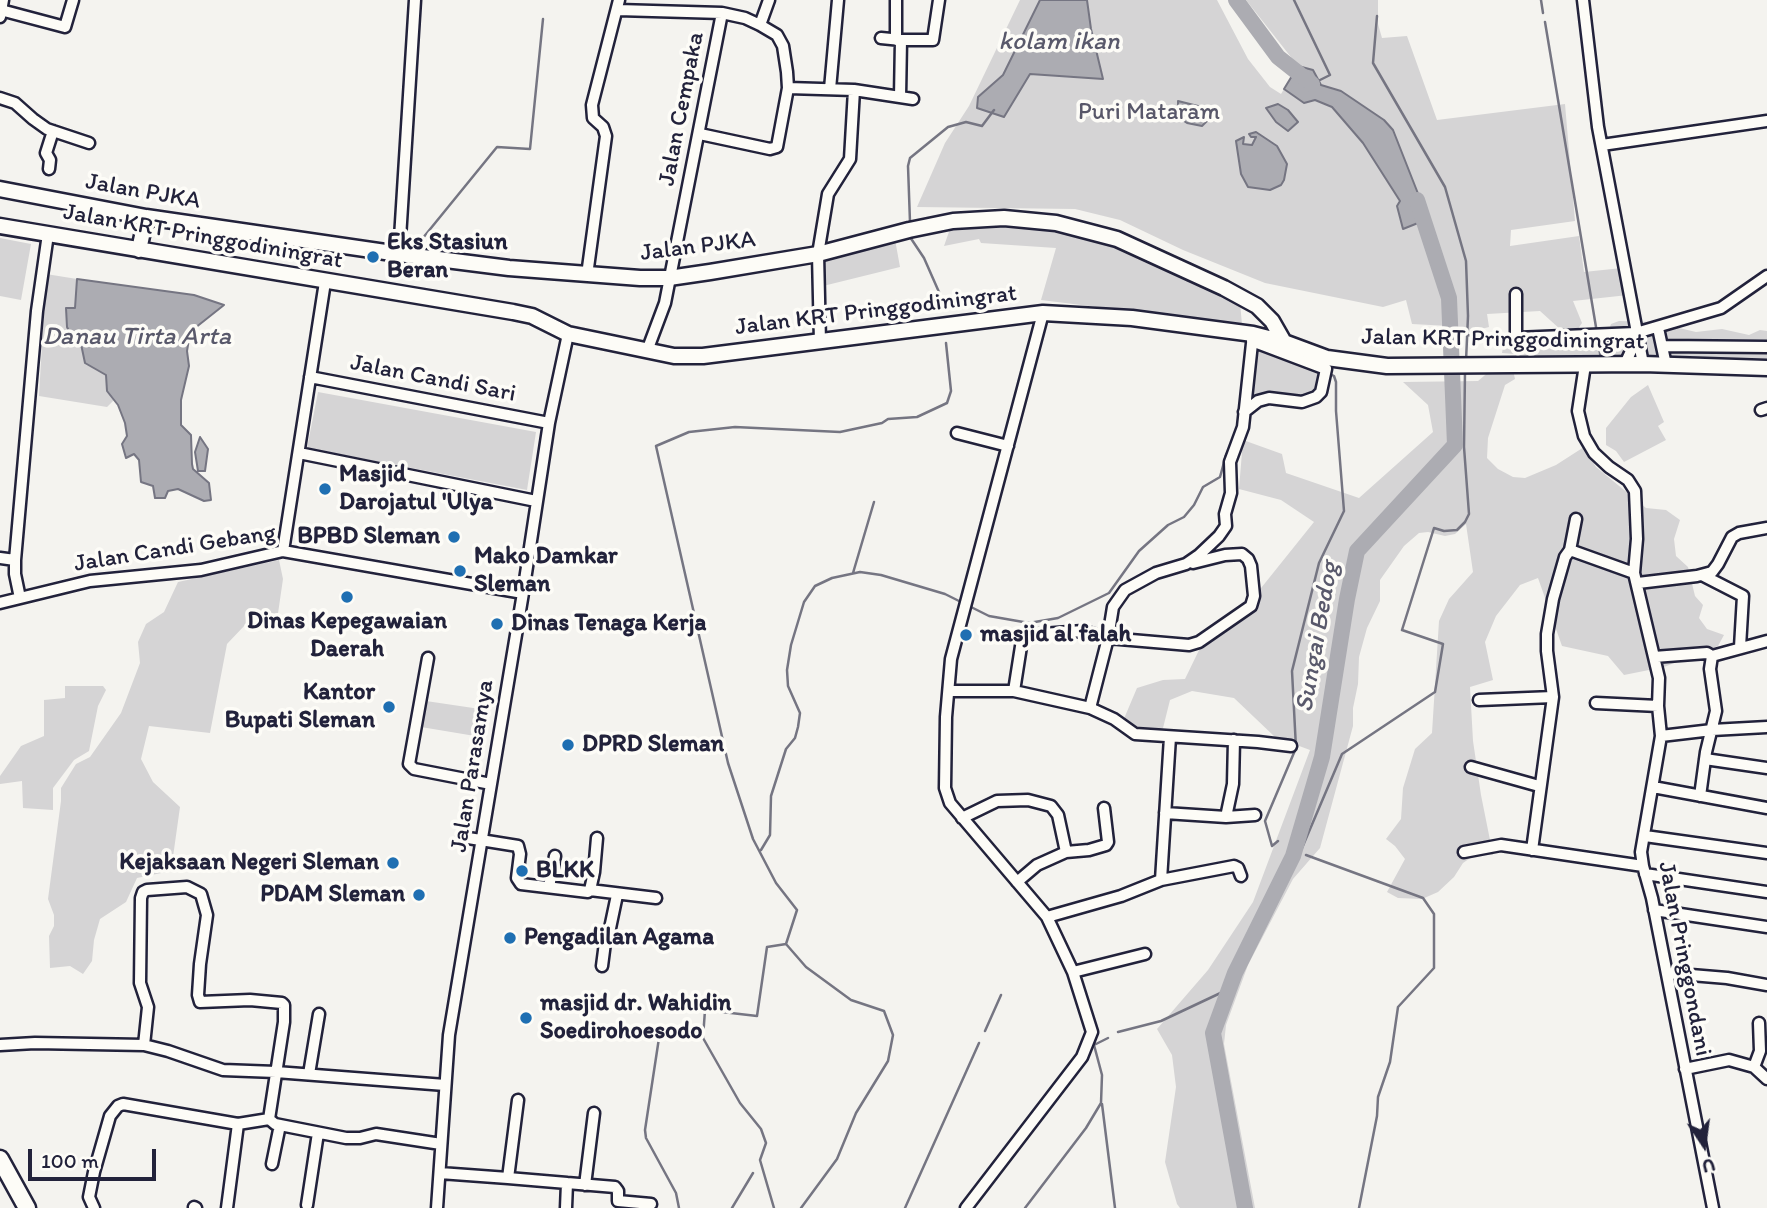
<!DOCTYPE html>
<style>
body{margin:0}
#map{position:relative;width:1767px;height:1208px;overflow:hidden;background:#f4f3ef;font-family:Itim,sans-serif}
canvas{display:block}
.north{position:absolute;left:1669px;top:1110px;width:70px;height:70px;-webkit-text-stroke:5px #fdfcf7;paint-order:stroke;rotate:167deg;font-size:19px;font-weight:700;line-height:28px;text-align:center;color:#22223b}
.north::after{content:'';display:block;margin:auto;width:24px;height:32px;background:#22223b;clip-path:polygon(50% 0,100% 100%,50% 72%,0 100%)}
.scale{position:absolute;left:28px;top:1149px;width:128px;height:32px;box-sizing:border-box;border:4px solid #22223b;border-top:0;padding-left:9px;font-size:21px;line-height:24px;white-space:nowrap;color:#22223b;-webkit-text-stroke:5px #fdfcf7;paint-order:stroke}
</style>
<div id="map">
<canvas width="1767" height="1208"></canvas>
<div class="north">U</div>
<div class="scale">100 m</div>
</div>
<script>
const c = document.querySelector('canvas').getContext('2d');
c.lineJoin = 'round';
function fill(path, color) { c.fillStyle = color; c.fill(path, 'evenodd'); }
const shape = rows => new Path2D(rows.map(r => 'M' + r).join(''));
function strokePath(path, color, width, dash) { c.strokeStyle = color; c.lineWidth = width; c.lineCap = dash ? 'butt' : 'round'; c.setLineDash(dash || []); c.stroke(path); }
function write(font, color, halo, rows, align = 'center') {
  c.font = font + ' Itim,sans-serif'; c.lineWidth = 7; c.setLineDash([]); c.textBaseline = 'middle'; c.strokeStyle = halo; c.fillStyle = color; for (const [text, x, y, turn = 0] of rows) {
    c.save(); c.translate(x, y); c.rotate((+turn || 0) * Math.PI / 180); c.textAlign = isNaN(turn) ? turn : align; if (halo) c.strokeText(text, 0, 0); c.fillText(text, 0, 0); c.restore();
  }
}
fill(shape([
 [1020,0,1217,0,1248,59,1270,87,1281,94,1284,89,1304,103,1315,100,1332,107,1363,143,1400,201,1428,218,1393,130,1384,120,1341,91,1321,85,1313,70,1298,66,1246,0,1378,0,1378,24,1382,38,1407,36,1437,120,1565,104,1575,221,1511,230,1510,246,1579,236,1584,272,1622,268,1628,295,1573,301,1582,323,1571,339,1540,311,1487,314,1489,327,1450,337,1449,326,1412,324,1406,300,1383,307,1265,283,1183,250,1120,220,1075,209,917,207,945,143,969,106],
 [999,223,1043,226,1078,234,1158,262,1240,302,1242,325,1041,300,1056,248,981,243,979,239,944,246,951,226],
 [894,234,900,267,819,287,818,254],
 [0,238,31,244,21,300,0,296],
 [46,274,77,279,75,308,66,308,72,337,81,344,85,363,106,375,107,391,114,400,107,407,39,396],
 [1665,319,1679,328,1696,332,1722,329,1749,335,1760,330,1767,331,1767,363,1575,359,1502,353,1504,341,1549,343,1578,348,1583,340,1606,339,1611,324,1619,321,1656,322],
 [1251,343,1324,368,1315,397,1269,399,1244,412],
 [1491,370,1513,370,1515,379,1505,385,1488,438,1487,458,1498,469,1513,477,1525,478,1556,465,1584,447,1596,467,1646,508,1666,510,1680,520,1674,539,1676,556,1688,567,1695,596,1703,605,1699,618,1707,629,1724,635,1718,646,1664,667,1624,675,1608,656,1562,646,1538,578,1520,585,1496,616,1485,642,1493,680,1470,687,1473,741,1481,795,1493,855,1476,854,1463,863,1454,877,1438,892,1422,899,1398,898,1387,892,1405,859,1395,846,1386,839,1401,819,1403,788,1415,749,1432,733,1439,621,1449,599,1473,572,1466,524,1455,534,1445,536,1428,532,1419,533,1404,546,1380,580,1380,601,1367,628,1359,657,1358,684,1353,708,1353,726,1320,848,1293,879,1248,965,1226,1025,1224,1044,1255,1208,1180,1208,1177,1204,1165,1162,1176,1087,1172,1055,1157,1029,1208,970,1253,902,1310,750,1275,737,1234,698,1192,691,1170,700,1163,728,1152,731,1136,728,1123,721,1137,688,1163,680,1185,679,1201,646,1229,628,1314,522,1281,500,1239,489,1243,440,1282,454,1286,473,1359,498,1433,432,1428,405,1403,382,1478,381],
 [1648,385,1664,422,1658,426,1666,440,1624,462,1616,451,1606,445,1606,428,1631,397],
 [318,392,536,432,527,490,307,448],
 [279,560,283,579,276,627,245,625,227,644,210,733,149,726,141,759,153,782,180,807,171,871,137,878,126,902,100,919,94,940,92,961,83,974,70,966,50,968,49,936,54,926,54,915,48,899,61,801,61,788,76,764,90,757,121,713,140,663,138,642,146,624,164,612,178,582],
 [65,686,103,686,106,690,98,706,89,751,74,760,53,788,53,810,23,808,22,781,0,784,0,776,21,746,44,736,44,700,65,698],
 [426,701,480,709,475,736,421,727]
]), '#d5d4d5');
const water = shape([
 [1040,0,1087,0,1091,29,1103,79,1030,74,1004,117,977,108,978,97,1003,75,1040,0],
 [1298,66,1313,70,1321,85,1341,91,1384,120,1393,130,1428,219,1403,229,1397,206,1400,201,1363,143,1332,107,1315,100,1304,103,1284,89,1298,66],
 [1178,101,1206,108,1216,112,1202,126,1187,123,1178,117,1178,101],
 [1278,104,1288,110,1298,122,1288,131,1276,122,1266,108,1278,104],
 [1256,132,1277,146,1287,164,1284,180,1281,185,1270,190,1248,187,1241,174,1236,141,1244,137,1243,144,1252,145,1256,137,1251,137,1249,134,1256,132],
 [77,279,194,295,224,305,195,328,189,339,187,351,189,366,181,400,181,425,191,435,192,464,193,469,209,483,211,500,204,501,178,489,168,491,165,498,155,498,153,486,141,482,139,460,134,454,126,458,122,444,127,436,125,423,118,405,107,391,106,375,85,363,81,344,72,337,67,327,66,308,75,308,77,279],
 [200,437,208,449,205,471,198,471,195,452,200,437]
]);
fill(water, '#acacb2');
strokePath(water, '#757582', 2);
strokePath(shape([
 [1294,0,1330,75,1318,81],
 [1541,0,1543,13],
 [1377,16,1373,63,1445,187,1466,261,1468,316,1466,361],
 [1545,22,1597,333],
 [910,222,908,166,910,158,948,127,966,122,982,126,994,110],
 [910,237,924,258,946,308],
 [418,244,497,147,530,149,543,19],
 [1467,335,1515,341],
 [1598,339,1601,360],
 [1584,340,1598,340],
 [1242,390,1247,341],
 [853,573,874,502],
 [1278,841,1272,846,1265,821,1296,748,1292,671,1319,563,1344,511,1336,411,1336,382,1334,376,1330,374],
 [1302,848,1342,754,1435,692,1443,644,1402,630,1434,528,1444,531,1457,530,1465,522,1469,514,1464,447,1465,371],
 [761,850,770,835,771,796,786,749,795,738,798,727,800,713,788,686,787,670,791,645,804,602,815,586,832,578,860,572,881,575,945,594,989,616,1029,623,1058,618,1109,593,1139,551,1168,525,1184,517,1194,505,1203,487,1220,477,1226,455,1233,441],
 [1306,855,1423,898,1434,914,1434,968,1398,1007,1390,1062,1378,1097,1377,1116,1359,1208],
 [985,1031,1001,995],
 [1118,1032,1161,1021,1229,989],
 [659,1038,645,1130,646,1138,676,1193,679,1208],
 [1102,1104,1115,1208],
 [732,1208,753,1173],
 [774,1208,760,1160,766,1143,761,1129,740,1103,703,1038,705,1010,757,1016,767,947,786,944],
 [801,1208,837,1159,856,1113,888,1061,893,1035,884,1011,851,1000,806,967,786,944,797,910,776,883,753,839,728,763,656,446,689,432,735,427,840,432,882,423,888,419,917,417,947,403,951,391,946,343],
 [905,1208,979,1043],
 [1025,1208,1086,1128,1101,1103,1102,1075,1094,1045,1108,1038]
]), '#757582', 2.5);
strokePath(shape([
 [1236,0,1278,57,1312,84],
 [1245,1208,1213,1033,1235,973,1293,856,1322,757,1347,599,1357,551,1455,445,1449,298,1417,200]
]), '#acacb2', 16);
const minor = shape([
 [1583,0,1598,127,1643,364],
 [1,10,65,27,73,0],
 [618,10,722,13],
 [0,17,3,0],
 [881,38,901,40],
 [896,40,896,0],
 [788,88,854,90,850,159,828,194,818,254,820,342],
 [830,89,838,0],
 [854,90,913,99],
 [900,97,901,40,933,40,939,0],
 [0,98,15,103,33,119,47,129,89,143],
 [700,134,770,149,777,147,788,88,787,72,783,46,777,35,760,25],
 [1602,145,1767,121],
 [49,169,50,160,46,153,53,131],
 [399,254,415,0],
 [587,275,606,136,603,127,593,118,592,105,619,0],
 [1516,294,1516,338,1636,333,1721,308,1767,276],
 [1658,328,1666,365],
 [1662,346,1767,347],
 [647,351,665,303,722,13,745,18,760,25,769,0],
 [1625,364,1637,338],
 [1585,365,1578,411,1584,436,1594,453,1609,467,1628,480,1635,491,1637,539,1634,573,1659,678,1658,706,1661,736,1641,852,1643,866,1652,898,1713,1208],
 [310,377,549,423],
 [1761,410,1767,408],
 [1244,412,1258,401,1269,398,1302,402,1316,397,1321,392,1326,369,1252,341],
 [957,433,1008,446],
 [299,453,536,501],
 [1570,550,1576,519],
 [283,551,325,282],
 [0,558,15,560],
 [1702,575,1743,596,1740,647],
 [1638,583,1697,576,1712,572,1718,564,1732,537,1739,533,1767,528],
 [20,598,15,574,15,560,37,311,48,234],
 [0,603,90,581,201,570,283,551,523,593],
 [1654,657,1707,653,1712,656],
 [428,658,409,764,414,769,491,784],
 [949,691,1014,691,1090,708,1114,719,1135,734,1258,742,1291,746],
 [1014,691,1022,640,1029,635,1083,631,1108,638,1189,645,1199,642,1251,606,1254,596,1251,566,1248,559,1242,554,1225,555,1193,563],
 [1479,700,1553,697],
 [1596,703,1658,706],
 [1090,708,1108,638,1113,607,1125,590,1156,573,1186,564,1199,555,1219,536,1226,526,1225,514,1231,493,1230,462,1243,427,1253,334],
 [1661,736,1712,730,1767,727],
 [1705,759,1767,768],
 [1471,767,1539,786],
 [1653,787,1767,808],
 [1700,796,1706,752,1716,711,1710,669,1712,656,1767,641],
 [1165,813,1226,817,1255,815],
 [1226,817,1233,784,1234,740],
 [962,818,997,801,1028,800,1051,806,1058,815,1066,852,1037,865,1017,882],
 [1645,836,1767,853],
 [462,837,518,846,520,854,517,878,521,884,588,892,590,890,594,872,597,838],
 [1532,850,1553,697,1547,651,1547,634,1553,599,1565,557,1570,550,1634,573],
 [1066,852,1089,850,1106,845,1108,842,1104,808],
 [1464,852,1501,845,1643,866],
 [1645,874,1767,892],
 [1161,880,1234,866,1238,868,1241,876],
 [549,887,555,856],
 [590,890,656,898],
 [1654,910,1767,927],
 [1047,917,1121,896,1161,880,1170,737],
 [602,966,606,935,609,933,617,895],
 [1073,972,1145,954],
 [1667,973,1727,978,1767,985],
 [0,1045,35,1043,144,1045,168,1051,223,1070,276,1072,445,1085],
 [144,1045,148,1007,140,983,141,898,143,892,147,890,187,887,201,894,207,915,200,964,198,995,200,1002,250,1000,282,1003,284,1005,284,1022,269,1119],
 [1754,1067,1760,1051,1759,1023],
 [1685,1069,1729,1060,1754,1067,1767,1079],
 [309,1074,319,1014],
 [272,1164,280,1125],
 [440,1173,508,1178,518,1100],
 [508,1178,567,1183,566,1208],
 [567,1183,615,1187,618,1191,618,1201,651,1204],
 [585,1185,594,1113],
 [307,1205,318,1133],
 [194,1207,196,1208],
 [94,1208,89,1197,94,1172,110,1116,118,1106,123,1104,238,1124,269,1119,275,1124,346,1138,360,1138,376,1134,441,1144],
 [227,1208,238,1124],
 [437,1208,449,1035,523,593,549,423,568,334],
 [966,1208,1082,1057,1092,1032,1073,972,1047,917,950,803,945,788,946,717,951,659,1043,313]
]);
const secondary = shape([
 [0,189,146,217,399,254,509,268,640,278,669,278,710,272,818,254,909,230,953,221,1004,218,1056,223,1117,239,1224,288,1257,306,1272,321,1284,342],
 [0,226,513,312,532,316,568,334,674,356,703,356,1043,313,1132,318,1253,334,1284,342,1327,358,1387,366,1643,364,1767,368],
 [139,250,146,217]
]);
const trunk = shape([
 [0,1159,27,1208]
]);
strokePath(minor, '#22223b', 15);
strokePath(secondary, '#22223b', 19);
strokePath(trunk, '#22223b', 21);
strokePath(minor, '#fdfcf7', 10);
strokePath(secondary, '#fdfcf7', 14);
strokePath(trunk, '#fdfcf7', 16);
for (const [x, y, r, color] of [
 [373,257,7,"#1f6fb2"],
 [325,489,7,"#1f6fb2"],
 [454,537,7,"#1f6fb2"],
 [460,571,7,"#1f6fb2"],
 [347,597,7,"#1f6fb2"],
 [497,624,7,"#1f6fb2"],
 [966,635,7,"#1f6fb2"],
 [389,707,7,"#1f6fb2"],
 [568,745,7,"#1f6fb2"],
 [393,863,7,"#1f6fb2"],
 [522,871,7,"#1f6fb2"],
 [419,895,7,"#1f6fb2"],
 [510,938,7,"#1f6fb2"],
 [526,1018,7,"#1f6fb2"]
]) { const dot = new Path2D(); dot.arc(x, y, r, 0, 2 * Math.PI); c.fillStyle = color; c.fill(dot); strokePath(dot, '#fdfcf7', 2.5); }
write('24px', '#22223b', '#fdfcf7', [
 ["Jalan Cempaka",682,109,-79],
 ["Jalan PJKA",143,192,10],
 ["Jalan KRT Pringgodiningrat",203,237,10],
 ["Jalan PJKA",698,247,-7],
 ["Jalan KRT Pringgodiningrat",876,311,-7],
 ["Jalan KRT Pringgodiningrat",1503,340,1],
 ["Jalan Candi Sari",433,379,11],
 ["Jalan Candi Gebang",175,549,-9],
 ["Jalan Parasamya",473,766,-81],
 ["Jalan Pringgondani",1684,959,79]
]);
write('24px', '#585769', '#fdfcf7', [
 ["Puri Mataram",1149,113]
]);
write('bold 24px', '#22223b', '#fdfcf7', [
 ["Eks Stasiun",387,243],
 ["Beran",387,271],
 ["Masjid",339,475],
 ["Darojatul 'Ulya",339,503],
 ["BPBD Sleman",440,537,"right"],
 ["Mako Damkar",474,557],
 ["Sleman",474,585],
 ["Dinas Kepegawaian",347,622,"center"],
 ["Daerah",347,650,"center"],
 ["Dinas Tenaga Kerja",511,624],
 ["masjid al falah",980,635],
 ["Kantor",375,693,"right"],
 ["Bupati Sleman",375,721,"right"],
 ["DPRD Sleman",582,745],
 ["Kejaksaan Negeri Sleman",379,863,"right"],
 ["BLKK",536,871],
 ["PDAM Sleman",405,895,"right"],
 ["Pengadilan Agama",524,938],
 ["masjid dr. Wahidin",540,1004],
 ["Soedirohoesodo",540,1032]
], 'left');
write('italic 26px', '#59596b', '#fdfcf7', [
 ["kolam ikan",1059,42],
 ["Danau Tirta Arta",137,337],
 ["Sungai Bedog",1318,637,-80]
]);
</script>
